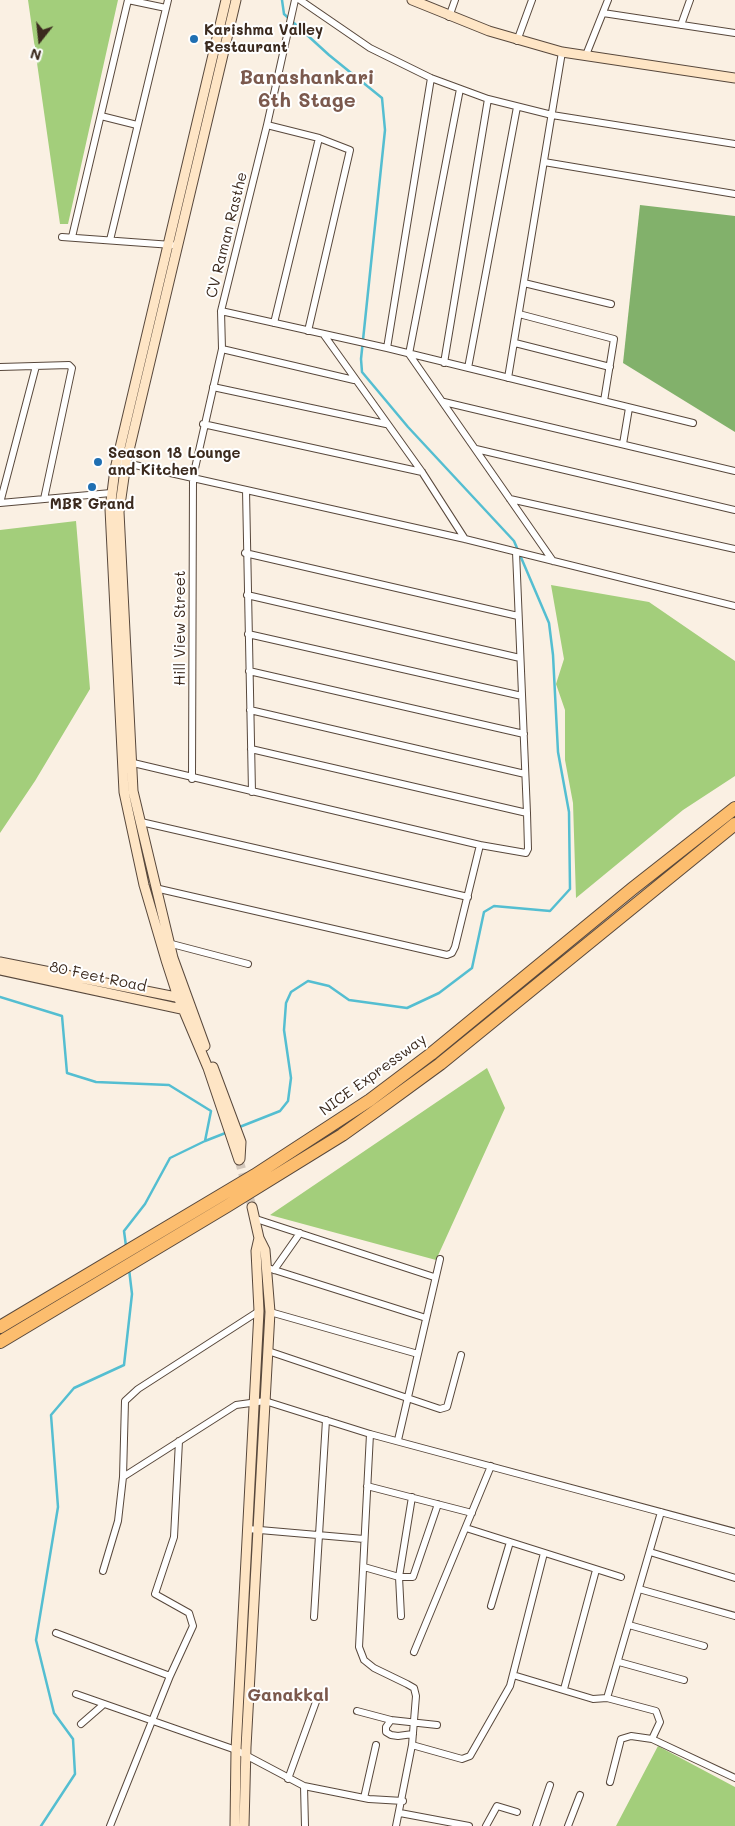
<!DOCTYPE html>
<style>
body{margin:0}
#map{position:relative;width:735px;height:1826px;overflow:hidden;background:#faf0e3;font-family:Mali,sans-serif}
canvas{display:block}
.north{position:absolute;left:15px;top:15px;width:50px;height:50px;-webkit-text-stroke:4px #fff;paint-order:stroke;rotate:196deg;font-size:14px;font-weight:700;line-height:20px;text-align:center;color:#3b2a1e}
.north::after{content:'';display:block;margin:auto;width:18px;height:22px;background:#3b2a1e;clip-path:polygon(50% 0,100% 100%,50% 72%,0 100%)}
</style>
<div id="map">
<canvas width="735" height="1826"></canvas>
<div class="north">N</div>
</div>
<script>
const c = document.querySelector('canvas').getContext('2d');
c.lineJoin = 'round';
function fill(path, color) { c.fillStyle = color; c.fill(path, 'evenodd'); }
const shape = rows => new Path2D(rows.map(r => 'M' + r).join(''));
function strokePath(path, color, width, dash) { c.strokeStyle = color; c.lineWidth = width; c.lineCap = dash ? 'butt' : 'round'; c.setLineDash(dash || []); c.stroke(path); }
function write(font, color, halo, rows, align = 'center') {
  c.font = font + ' Mali,sans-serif'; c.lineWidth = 4; c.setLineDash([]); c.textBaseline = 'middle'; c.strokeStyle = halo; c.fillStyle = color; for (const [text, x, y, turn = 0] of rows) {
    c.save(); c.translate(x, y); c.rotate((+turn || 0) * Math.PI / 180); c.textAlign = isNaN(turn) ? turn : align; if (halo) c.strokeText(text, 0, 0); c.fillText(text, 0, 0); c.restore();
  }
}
fill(shape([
 [28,0,118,0,68,224,60,224],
 [76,521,90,689,35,781,0,833,0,530],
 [551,585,649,602,735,661,735,776,683,810,576,898,573,803,565,760,565,710,556,684,564,659],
 [487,1068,505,1108,436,1260,270,1215],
 [658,1746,735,1787,735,1826,616,1826]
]), '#a3ce7b');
fill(shape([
 [640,205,735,216,735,432,623,363]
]), '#82b16b');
strokePath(shape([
 [0,997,62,1016,67,1073,96,1082,169,1085,211,1111,205,1141,170,1158,145,1204,124,1231,126,1246],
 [237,1128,280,1111,288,1101,291,1078,284,1030,286,1003,291,992,308,981,329,986,349,1000,407,1008,439,993,472,968,484,912,494,906,550,911,570,889,569,812,558,752,553,655,549,623,514,541,408,427,362,372,361,359,385,130,382,98,329,55,284,14,282,0],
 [205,1141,228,1132],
 [41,1826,75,1774,73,1739,54,1713,36,1640,58,1507,51,1415,74,1388,124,1365,132,1294,129,1269]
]), '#54bed1', 2.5);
strokePath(shape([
 [239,1160,252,1207]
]), '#d4c8bc', 9, [9, 4.5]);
const street = shape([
 [128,0,166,8],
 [300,0,370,48,431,78,488,99,552,115,735,144],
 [603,13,735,33],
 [449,17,455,0],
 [681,25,690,0],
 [517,41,532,0],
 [586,55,608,0],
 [460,89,409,354,553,561],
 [101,116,137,125],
 [267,125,319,138,350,150,308,331],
 [544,162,735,194],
 [62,237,172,245],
 [72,237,128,0],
 [110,240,168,0],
 [524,283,611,304],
 [221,311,387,348,693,423],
 [519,314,614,339,604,401],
 [274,323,319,138],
 [324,335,422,472,465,539],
 [515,343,610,367],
 [387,348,431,78],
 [222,349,354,380],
 [444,363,488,99],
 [0,367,69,365,72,368,44,499],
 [468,368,517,107],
 [508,378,562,52],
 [213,387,386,424],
 [444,402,735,471],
 [203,424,422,472],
 [623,444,629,408],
 [476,449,735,510],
 [117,461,465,539,735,606],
 [246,490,252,792],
 [510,499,735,549],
 [0,503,36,366],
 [0,503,111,493],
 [245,553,518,616],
 [247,595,520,658],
 [248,634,522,696],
 [249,671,524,734],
 [250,710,525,774],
 [251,749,527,813],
 [129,762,480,845,526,853,528,849,527,813,516,552],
 [192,779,193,477,222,349,221,311,267,125,295,0],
 [141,822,468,897],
 [155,888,447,955,452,953,455,947,480,845],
 [168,943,248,964],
 [256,1219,434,1277],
 [268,1268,426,1318],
 [274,1270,300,1233],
 [259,1311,138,1389,125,1401,123,1477,236,1405,265,1401,370,1434,735,1532],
 [270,1312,418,1354],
 [268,1351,440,1409,447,1407,461,1355],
 [370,1434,359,1647,364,1660,374,1668,407,1684,414,1688,416,1696,412,1745,396,1826],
 [398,1440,440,1259],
 [367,1486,472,1513],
 [466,1528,621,1577],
 [248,1529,364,1539],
 [650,1552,735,1578],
 [364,1567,399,1577,413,1577,438,1504],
 [103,1571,118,1521,123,1477],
 [639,1589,735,1616],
 [491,1606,510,1542],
 [401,1616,399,1577,412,1497],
 [314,1617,326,1420],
 [629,1625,704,1646],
 [56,1633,170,1676],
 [414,1652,491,1466],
 [619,1662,684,1680],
 [513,1675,593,1699,607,1698,661,1512],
 [564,1689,596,1570],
 [76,1694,236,1750,304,1786,369,1799,403,1801],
 [607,1698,656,1711,660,1722,652,1739],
 [357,1711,391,1720,386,1727,386,1732,391,1735,398,1736,413,1734],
 [391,1720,437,1725],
 [81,1724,104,1704],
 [412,1745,462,1759,470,1756,510,1686,544,1553],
 [288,1779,317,1699],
 [610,1782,621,1739,631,1736,652,1739,735,1778],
 [304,1786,305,1826],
 [364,1798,376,1745],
 [400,1813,469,1826],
 [110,1826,170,1676,193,1626,189,1613,155,1594,174,1537,179,1441],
 [486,1826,497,1806,517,1812],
 [536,1826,550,1785],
 [568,1826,580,1795]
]);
const secondary = shape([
 [226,0,115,469,110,509,124,792,144,885,166,960,178,997,208,1068,239,1160],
 [412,0,489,31,562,52,735,78],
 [0,962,181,998],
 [0,970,186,1010],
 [205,1046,173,958,133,791,119,512,126,463,236,0],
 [213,1067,241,1142,240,1159],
 [235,1826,236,1750,259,1311,256,1251,259,1238],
 [244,1826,246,1747,270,1312,265,1250,259,1238,252,1207]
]);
const highway = shape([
 [0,1327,255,1175,370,1100,431,1054,632,889,735,808],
 [0,1342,227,1206,342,1135,377,1110,440,1064,735,824]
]);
strokePath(street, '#58483c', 8);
strokePath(secondary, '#58483c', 11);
strokePath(highway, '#58483c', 14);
strokePath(street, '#fff', 6);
strokePath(secondary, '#fee5c5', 9);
strokePath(highway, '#fcbd6e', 12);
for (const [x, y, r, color] of [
 [194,39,5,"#1f6fb2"],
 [98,462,5,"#1f6fb2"],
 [92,487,5,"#1f6fb2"]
]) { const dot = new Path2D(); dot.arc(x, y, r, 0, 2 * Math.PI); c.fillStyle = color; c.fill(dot); strokePath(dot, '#fff', 2); }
write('bold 15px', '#3b2a1e', '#fff', [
 ["Karishma Valley",204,30],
 ["Restaurant",204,47],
 ["Season 18 Lounge",108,453],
 ["and Kitchen",108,470],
 ["MBR Grand",92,504,"center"]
], 'left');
write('15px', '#3b2a1e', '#fff', [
 ["CV Raman Rasthe",227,235,-76],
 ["Hill View Street",180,628,-90],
 ["80 Feet Road",98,977,12],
 ["NICE Expressway",373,1075,-36]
]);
write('bold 18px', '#7b594d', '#fff', [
 ["Ganakkal",288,1695]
]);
write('bold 20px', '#7b594d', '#fff', [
 ["Banashankari",307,78],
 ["6th Stage",307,101]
]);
</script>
